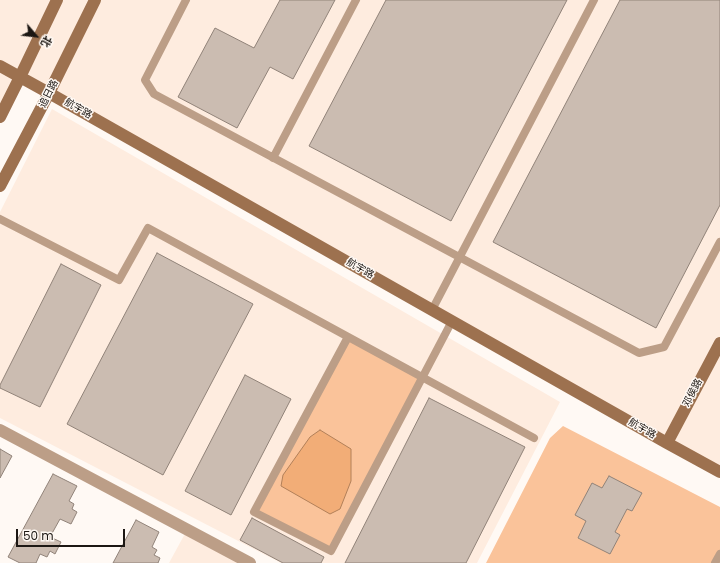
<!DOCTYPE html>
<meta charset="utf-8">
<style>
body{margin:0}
#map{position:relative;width:720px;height:563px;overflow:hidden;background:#fff9f4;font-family:Poppins,"Noto Sans SC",sans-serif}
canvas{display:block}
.north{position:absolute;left:16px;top:16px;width:40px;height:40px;-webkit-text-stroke:3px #fff9f4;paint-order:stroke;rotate:118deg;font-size:11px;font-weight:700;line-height:16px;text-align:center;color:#1c1713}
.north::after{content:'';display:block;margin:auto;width:14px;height:18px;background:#1c1713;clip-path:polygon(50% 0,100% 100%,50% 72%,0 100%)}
.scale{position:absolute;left:16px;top:529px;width:109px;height:18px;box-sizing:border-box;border:2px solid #1c1713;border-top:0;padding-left:5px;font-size:12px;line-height:14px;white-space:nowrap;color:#1c1713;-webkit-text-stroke:3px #fff9f4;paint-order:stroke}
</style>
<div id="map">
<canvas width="720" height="563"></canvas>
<div class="north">北</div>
<div class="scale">50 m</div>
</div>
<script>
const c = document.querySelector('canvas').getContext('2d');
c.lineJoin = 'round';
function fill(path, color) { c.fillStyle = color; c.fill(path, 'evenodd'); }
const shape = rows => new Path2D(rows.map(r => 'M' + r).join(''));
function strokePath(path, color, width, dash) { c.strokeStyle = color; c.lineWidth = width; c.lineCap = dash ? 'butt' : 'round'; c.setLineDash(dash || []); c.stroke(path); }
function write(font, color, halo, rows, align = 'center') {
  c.font = font + ' Poppins,"Noto Sans SC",sans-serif'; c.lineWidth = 3; c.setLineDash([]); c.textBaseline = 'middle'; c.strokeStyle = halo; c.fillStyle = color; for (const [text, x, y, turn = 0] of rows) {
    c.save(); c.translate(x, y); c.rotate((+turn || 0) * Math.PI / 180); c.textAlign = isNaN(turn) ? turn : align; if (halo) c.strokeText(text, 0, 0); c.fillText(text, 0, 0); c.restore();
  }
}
fill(shape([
 [0,0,720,0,720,472,21,77,0,116],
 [52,109,560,402,477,563,281,563,0,418,0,212],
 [187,530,250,563,169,563]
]), '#feecdf');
fill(shape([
 [348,337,422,377,331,551,254,512],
 [563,426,720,507,720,563,486,563,550,438]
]), '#fac39a');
const water = shape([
 [320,430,351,449,351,481,340,509,330,514,281,486,283,475,310,437,320,430]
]);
fill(water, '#f2ad77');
strokePath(water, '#b28059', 1);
const building = shape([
 [280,0,335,0,293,79,270,67,237,128,178,97,215,28,254,48,280,0],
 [386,0,567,0,451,221,309,146,386,0],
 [620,0,720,0,720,205,656,328,493,242,620,0],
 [157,253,253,304,163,475,67,424,157,253],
 [61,264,101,285,40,407,0,388,0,385,61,264],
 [245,375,291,399,231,515,185,491,245,375],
 [429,398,525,447,466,563,345,563,429,398],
 [0,449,12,456,0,478,0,449],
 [53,474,77,486,69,501,74,504,72,509,77,512,71,524,60,519,50,537,61,542,55,554,50,551,47,557,40,554,36,563,20,563,8,557,53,474],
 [609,476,642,493,632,511,627,509,615,532,620,535,610,554,578,538,586,521,575,515,592,483,602,488,609,476],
 [252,518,324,557,321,563,283,563,240,540,252,518],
 [136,520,159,532,152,547,157,550,154,555,160,558,158,563,113,563,136,520]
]);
fill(building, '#cbbcb1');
strokePath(building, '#918379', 1);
strokePath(shape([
 [186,0,145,80,154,94,639,353,664,347,720,242],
 [273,158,356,0],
 [0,219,119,280,148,228,534,438],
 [432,310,594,0],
 [348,337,254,512,331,551,452,321],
 [715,563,720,554]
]), '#bc9e87', 8);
strokePath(shape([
 [0,430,250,563]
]), '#bc9e87', 12);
strokePath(shape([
 [0,66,49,93,667,443,720,472],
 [0,117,20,77,57,0],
 [0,186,49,93,95,0],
 [667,443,720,343]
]), '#9d714f', 12);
write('10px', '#1c1713', '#fff9f4', [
 ["追日路",49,94,-63],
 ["航宇路",78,109,30],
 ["航宇路",360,269,30],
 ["邓侯路",693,393,-62],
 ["航宇路",642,429,30]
]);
</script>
